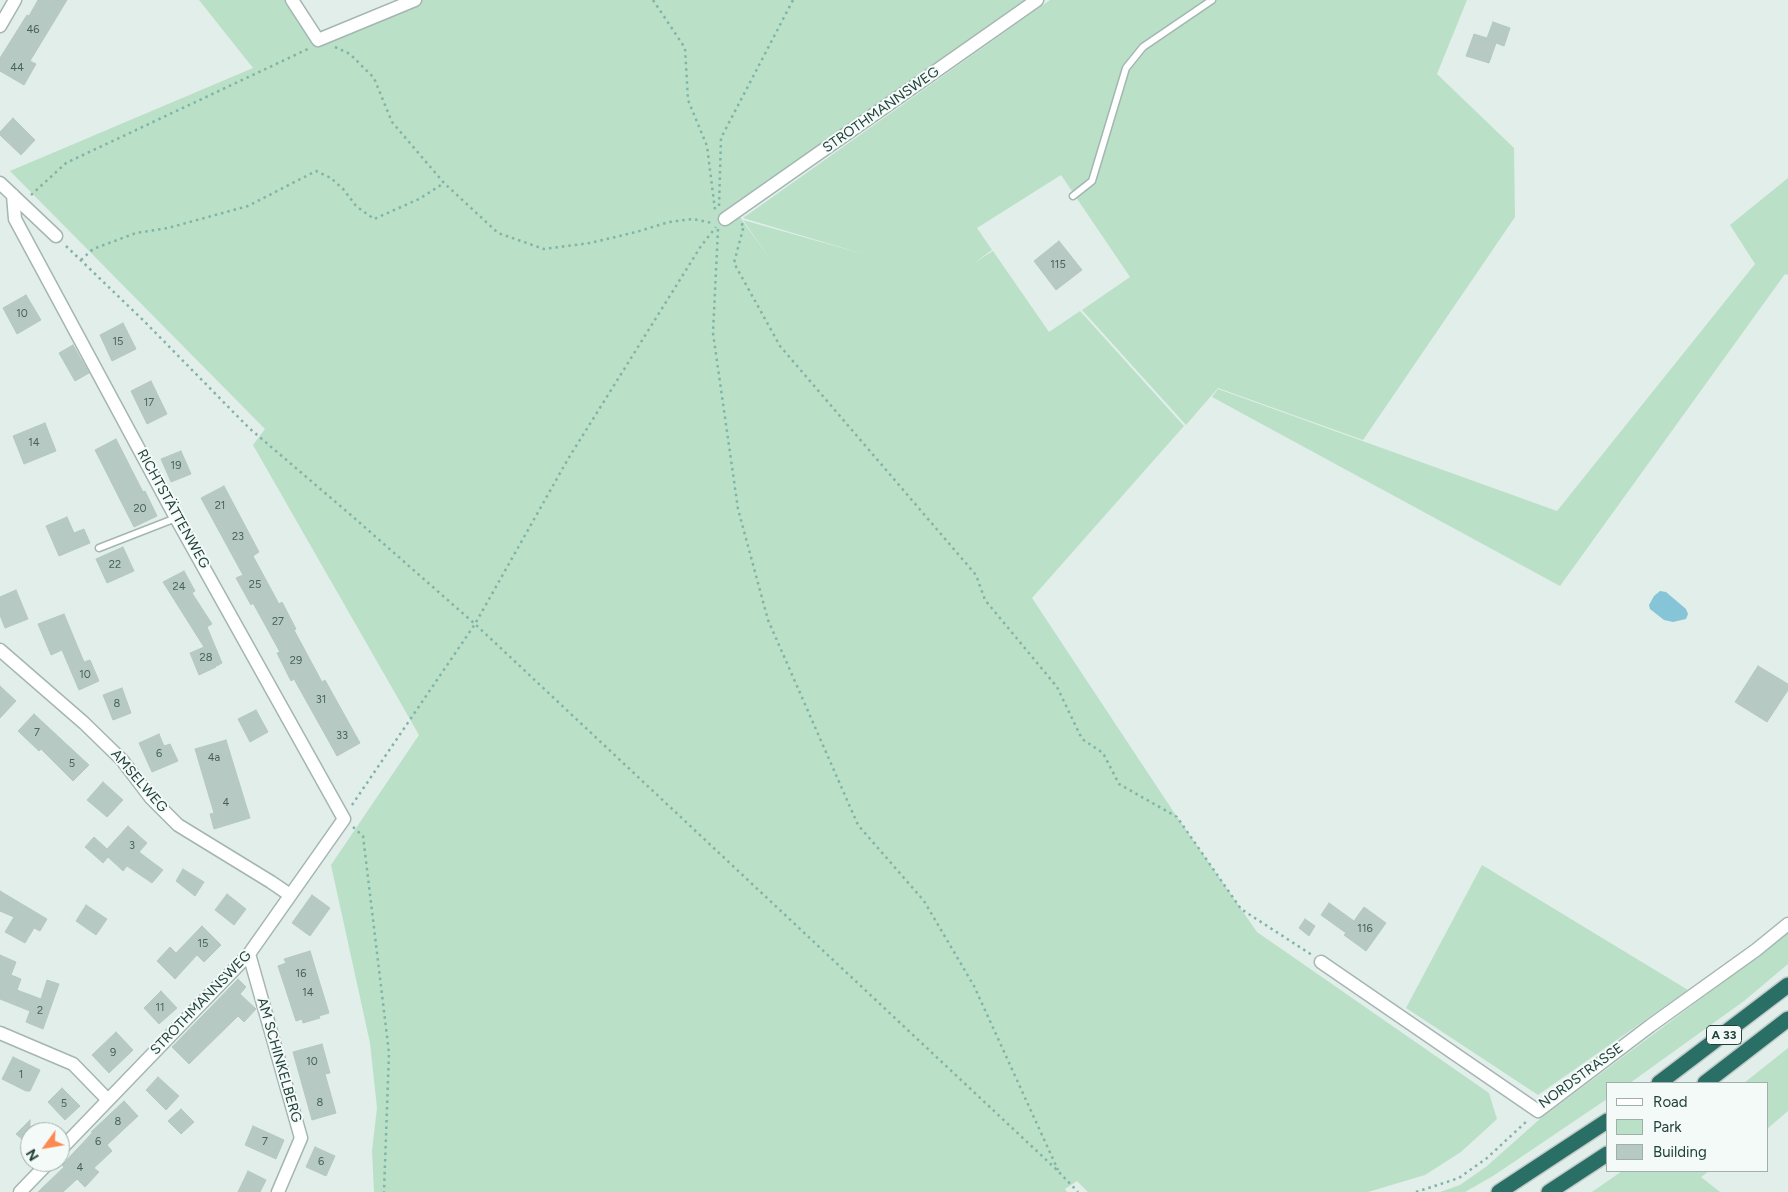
<!DOCTYPE html>
<meta charset="utf-8">
<style>
body{margin:0}
#map{position:relative;width:1788px;height:1192px;overflow:hidden;background:#e2eeea;font-family:Figtree,sans-serif}
canvas{display:block}
.legend{position:absolute;left:1606px;top:1082px;width:162px;height:90px;box-sizing:border-box;background:#f3faf7;border:1px solid #9fb0ab;margin:0;padding:6px 9px;list-style:none;font-size:15px;color:#21403a}
.legend li{display:flex;align-items:center;gap:10px;height:25px}
.legend b{width:25px;border:1px solid #9fb0ab}
.north{position:absolute;left:20px;top:1122px;width:50px;height:50px;box-sizing:border-box;background:#f3faf7;border:1px solid #9fb0ab;border-radius:50%;rotate:238deg;font-size:14px;font-weight:700;line-height:20px;text-align:center;color:#21403a}
.north::after{content:'';display:block;margin:auto;width:18px;height:22px;background:#fc8952;clip-path:polygon(50% 0,100% 100%,50% 72%,0 100%)}
</style>
<div id="map">
<canvas width="1788" height="1192"></canvas>
<ul class="legend">
<li><b style="height:6px;background:#fff"></b>Road</li>
<li><b style="height:14px;background:#bae0c7"></b>Park</li>
<li><b style="height:14px;background:#b7c9c3"></b>Building</li>
</ul>
<div class="north">N</div>
</div>
<script>
const c = document.querySelector('canvas').getContext('2d');
c.lineJoin = 'round';
function fill(path, color) { c.fillStyle = color; c.fill(path, 'evenodd'); }
const shape = rows => new Path2D(rows.map(r => 'M' + r).join(''));
function strokePath(path, color, width, dash) { c.strokeStyle = color; c.lineWidth = width; c.lineCap = dash ? 'butt' : 'round'; c.setLineDash(dash || []); c.stroke(path); }
function write(font, color, halo, rows, align = 'center') {
  c.font = font + ' Figtree,sans-serif'; c.lineWidth = 4; c.setLineDash([]); c.textBaseline = 'middle'; c.strokeStyle = halo; c.fillStyle = color; for (const [text, x, y, turn = 0] of rows) {
    c.save(); c.translate(x, y); c.rotate((+turn || 0) * Math.PI / 180); c.textAlign = isNaN(turn) ? turn : align; if (halo) c.strokeText(text, 0, 0); c.fillText(text, 0, 0); c.restore();
  }
}
fill(shape([
 [199,0,289,0,318,40,415,0,1024,0,732,206,770,259,743,220,867,255,743,218,1050,0,1467,0,1437,74,1514,148,1515,217,1363,440,1218,388,1186,425,1082,310,1130,277,1061,175,977,228,992,250,974,263,993,251,1049,332,1080,311,1184,426,1032,598,1177,817,1257,932,1489,1093,1497,1119,1461,1152,1425,1175,1368,1192,1088,1192,1077,1181,1065,1189,1067,1192,374,1192,372,1151,377,1108,370,1043,331,865,419,735,253,445,265,429,10,171,253,68],
 [1788,178,1788,275,1785,274,1560,586,1212,397,1218,389,1557,511,1755,264,1730,225],
 [1482,865,1688,990,1538,1095,1406,1008],
 [1788,931,1788,964,1744,1001,1630,1083,1607,1083,1607,1099,1493,1176,1465,1192,1440,1192,1460,1185,1487,1166,1541,1118,1757,957],
 [1788,1048,1788,1111,1767,1129,1767,1083,1744,1083],
 [1622,1171,1709,1171,1701,1177,1720,1192,1592,1192]
]), '#bae0c7');
fill(shape([
 [1660,591,1666,592,1686,609,1688,614,1686,619,1673,622,1664,620,1650,609,1649,605,1654,596]
]), '#86c4d7');
const building = shape([
 [38,0,67,0,30,61,36,64,24,85,0,71,0,58,27,15,29,16,38,0],
 [1493,22,1510,28,1504,46,1496,43,1489,63,1466,56,1474,34,1487,38,1493,22],
 [13,118,35,140,21,155,0,135,0,132,13,118],
 [1059,241,1082,270,1056,290,1034,261,1059,241],
 [26,295,41,320,17,334,3,308,26,295],
 [123,323,136,349,112,361,100,335,123,323],
 [73,345,89,373,75,381,59,353,73,345],
 [151,381,167,414,147,424,131,391,151,381],
 [45,423,56,451,24,464,13,436,45,423],
 [116,439,143,492,145,491,157,516,134,527,95,450,116,439],
 [181,451,191,474,171,482,161,459,181,451],
 [224,486,259,552,253,556,279,604,282,602,296,629,294,630,322,682,325,680,360,743,337,756,294,679,291,681,277,653,280,652,253,603,251,605,236,578,243,575,201,498,224,486],
 [67,517,74,533,84,529,90,543,59,556,46,526,67,517],
 [123,547,134,571,107,583,96,559,123,547],
 [184,571,195,591,192,593,212,624,207,627,222,663,217,666,215,665,216,667,199,675,190,653,204,647,163,582,184,571],
 [16,590,28,619,5,628,0,615,0,597,16,590],
 [64,614,84,662,90,660,99,681,79,690,62,650,51,655,38,624,64,614],
 [1758,666,1788,684,1788,690,1767,722,1735,702,1758,666],
 [0,686,16,701,0,718,0,686],
 [122,688,131,713,113,720,103,695,122,688],
 [256,710,268,732,250,742,238,719,256,710],
 [34,714,89,765,73,781,41,749,39,751,18,731,34,714],
 [159,734,164,746,170,744,178,761,152,772,139,743,159,734],
 [226,740,250,818,214,829,210,814,214,813,195,749,226,740],
 [103,782,123,800,107,817,87,800,103,782],
 [128,826,147,843,139,852,163,870,152,883,127,866,123,871,108,857,103,863,85,847,94,837,107,849,128,826],
 [183,869,204,882,195,896,176,881,183,869],
 [0,891,47,919,40,931,34,928,25,943,5,932,14,917,0,911,0,891],
 [227,894,246,909,234,925,215,910,227,894],
 [312,895,330,908,310,936,292,923,312,895],
 [1329,903,1354,921,1364,907,1386,923,1366,951,1344,935,1346,933,1321,915,1329,903],
 [86,905,107,919,96,935,76,921,86,905],
 [1305,919,1315,926,1309,936,1299,928,1305,919],
 [202,926,221,945,204,962,197,955,175,979,157,961,170,947,176,953,202,926],
 [310,951,329,1013,319,1016,320,1018,303,1023,302,1019,296,1021,278,966,286,963,284,959,310,951],
 [0,955,16,962,11,975,21,979,17,990,41,999,47,980,59,984,43,1029,26,1022,30,1011,0,999,0,955],
 [238,979,246,987,240,994,256,1009,244,1022,238,1016,189,1064,172,1047,238,979],
 [161,991,177,1008,159,1024,144,1008,161,991],
 [116,1032,133,1050,109,1073,92,1055,116,1032],
 [322,1044,330,1073,325,1074,336,1113,312,1120,293,1052,322,1044],
 [13,1057,40,1070,30,1091,26,1091,2,1079,13,1057],
 [158,1077,179,1096,166,1110,146,1090,158,1077],
 [62,1088,80,1106,65,1120,48,1102,62,1088],
 [124,1101,138,1116,107,1145,112,1151,94,1168,99,1172,85,1187,77,1179,63,1192,38,1192,64,1167,62,1165,93,1132,91,1132,124,1101],
 [181,1109,194,1122,181,1134,168,1121,181,1109],
 [30,1120,30,1146,16,1134,30,1120],
 [253,1126,284,1140,276,1159,245,1145,253,1126],
 [315,1147,335,1156,326,1176,306,1167,315,1147],
 [248,1171,266,1180,260,1192,238,1192,248,1171]
]);
fill(building, '#b7c9c3');
strokePath(building, '#b4c8c1', 1);
const lane = shape([
 [1073,196,1092,181,1126,68,1143,47,1212,0],
 [99,548,176,518]
]);
const street = shape([
 [292,0,318,40,415,0],
 [0,26,15,0],
 [0,183,56,236],
 [13,195,15,219,176,518,344,819,249,954,60,1150],
 [725,219,1037,0],
 [0,650,84,723,122,760,151,798,178,825,271,882,290,895],
 [249,954,301,1138,278,1192],
 [1321,962,1538,1111,1650,1026,1756,950,1788,924],
 [0,1033,73,1064,108,1100],
 [20,1192,49,1162]
]);
const highway = shape([
 [1659,1083,1788,985],
 [1705,1083,1788,1019],
 [1499,1192,1607,1121],
 [1549,1192,1607,1154]
]);
strokePath(lane, '#a4b6b2', 9);
strokePath(street, '#a4b6b2', 15);
strokePath(highway, '#c1cac8', 18);
strokePath(shape([
 [653,0,685,48,688,100,707,146,715,210],
 [335,47,350,54,374,78,392,122,444,183,498,233,544,249,590,243,636,232,669,222,693,219,712,223],
 [31,195,66,163,310,48],
 [719,206,721,138,793,0],
 [741,224,744,225,734,263,780,346,976,575,985,600,1057,687,1082,739,1103,753,1119,784,1177,817,1241,909,1312,955],
 [718,229,713,333,738,509,768,620,858,825,924,901,974,986,1058,1170],
 [66,246,143,320,249,428,352,516,475,624,1058,1171,1078,1192],
 [81,260,93,249,136,233,168,228,248,206,316,171,331,178,344,190,356,206,374,219,419,199,444,183],
 [352,805,475,624,568,459,701,246,716,227],
 [353,827,363,836,389,1053,384,1192],
 [1416,1192,1459,1178,1487,1158,1528,1120]
]), '#80b4a8', 2.5, [2.5, 4]);
strokePath(lane, '#fff', 6);
strokePath(street, '#fff', 12);
strokePath(highway, '#2a6f66', 15);
write('11px', '#46625c', null, [
 ["46",33,30],
 ["44",17,68],
 ["115",1058,265],
 ["10",22,314],
 ["15",118,342],
 ["17",149,403],
 ["14",34,443],
 ["19",176,466],
 ["21",220,506],
 ["20",140,509],
 ["23",238,537],
 ["22",115,565],
 ["25",255,585],
 ["24",179,587],
 ["27",278,622],
 ["28",206,658],
 ["29",296,661],
 ["10",85,675],
 ["31",321,700],
 ["8",117,704],
 ["7",37,733],
 ["33",342,736],
 ["6",159,754],
 ["4a",214,758],
 ["5",72,764],
 ["4",226,803],
 ["3",132,846],
 ["116",1365,929],
 ["15",203,944],
 ["16",301,974],
 ["14",308,993],
 ["11",160,1008],
 ["2",40,1011],
 ["9",113,1053],
 ["10",312,1062],
 ["1",21,1075],
 ["8",320,1103],
 ["5",64,1104],
 ["8",118,1122],
 ["6",98,1142],
 ["7",265,1142],
 ["6",321,1162],
 ["4",80,1168]
]);
for (const [x, y, w] of [
 [1724,1035,35]
]) { const box = new Path2D(); box.roundRect(x - w / 2, y - 9.5, w, 19, 4); c.fillStyle = '#f3faf7'; c.fill(box); strokePath(box, '#21403a', 1); }
write('bold 12px', '#21403a', null, [
 ["A 33",1724,1035]
]);
write('14px', '#21403a', '#f3faf7', [
 ["STROTHMANNSWEG",881,110,-35],
 ["RICHTSTÄTTENWEG",173,509,61],
 ["AMSELWEG",139,781,49],
 ["STROTHMANNSWEG",201,1003,-46],
 ["AM SCHINKELBERG",279,1060,74],
 ["NORDSTRASSE",1581,1076,-36]
]);
</script>
